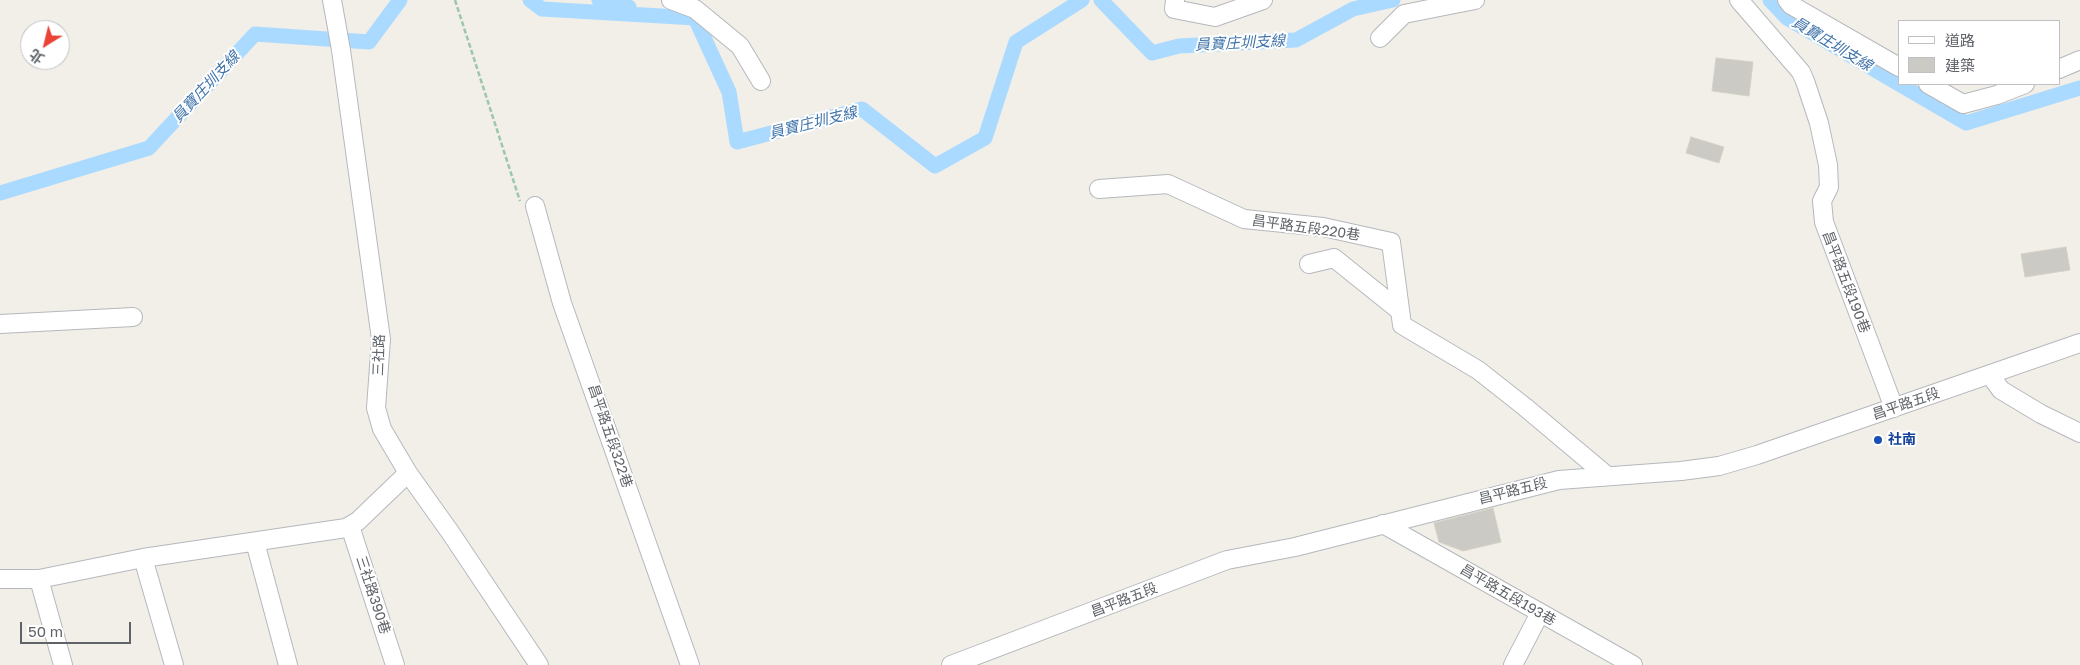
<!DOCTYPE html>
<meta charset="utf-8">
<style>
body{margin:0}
#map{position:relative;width:2080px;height:665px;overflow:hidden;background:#f1efe8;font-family:"Golos Text","Noto Sans TC",sans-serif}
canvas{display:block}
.legend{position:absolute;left:1898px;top:20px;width:162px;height:65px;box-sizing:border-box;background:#fff;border:1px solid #bfc1c3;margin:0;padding:6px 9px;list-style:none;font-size:15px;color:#5f6368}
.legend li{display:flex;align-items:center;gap:10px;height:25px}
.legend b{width:25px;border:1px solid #bfc1c3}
.north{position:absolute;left:20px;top:20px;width:50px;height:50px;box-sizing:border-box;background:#fff;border:1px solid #bfc1c3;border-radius:50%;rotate:216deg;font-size:14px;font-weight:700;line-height:20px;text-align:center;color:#5f6368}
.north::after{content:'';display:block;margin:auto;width:18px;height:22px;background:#ea4335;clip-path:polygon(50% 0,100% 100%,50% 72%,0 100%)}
.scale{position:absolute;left:20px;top:622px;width:111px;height:22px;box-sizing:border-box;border:2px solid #5f6368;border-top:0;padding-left:6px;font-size:15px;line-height:18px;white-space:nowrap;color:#5f6368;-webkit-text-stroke:4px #fff;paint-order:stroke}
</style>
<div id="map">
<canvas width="2080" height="665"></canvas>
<ul class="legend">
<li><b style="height:6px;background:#fff"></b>道路</li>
<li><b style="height:14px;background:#cccac5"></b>建築</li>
</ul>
<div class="north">北</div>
<div class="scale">50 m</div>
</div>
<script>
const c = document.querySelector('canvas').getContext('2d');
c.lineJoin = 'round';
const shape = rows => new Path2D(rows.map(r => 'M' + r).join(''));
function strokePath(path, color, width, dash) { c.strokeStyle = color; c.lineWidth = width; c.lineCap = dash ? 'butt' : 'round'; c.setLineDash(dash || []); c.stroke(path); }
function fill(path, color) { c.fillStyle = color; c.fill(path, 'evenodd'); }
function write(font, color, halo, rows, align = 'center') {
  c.font = font + ' "Golos Text","Noto Sans TC",sans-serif'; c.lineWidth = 4; c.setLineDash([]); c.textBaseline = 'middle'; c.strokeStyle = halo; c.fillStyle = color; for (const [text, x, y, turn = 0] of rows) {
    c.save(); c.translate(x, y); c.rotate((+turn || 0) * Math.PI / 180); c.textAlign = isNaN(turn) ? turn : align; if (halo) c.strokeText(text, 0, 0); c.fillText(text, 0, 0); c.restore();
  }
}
strokePath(shape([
 [530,0,542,9,695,18,729,92,737,142,862,109,935,166,985,138,1016,42,1082,0],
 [599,0,629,7],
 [1101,0,1152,53,1179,46,1296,40,1353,9,1393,0],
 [1770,0,1787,18,1899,84],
 [1899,84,1966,123,2080,88],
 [0,193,149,148,255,34,369,42,400,0]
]), '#aadaff', 15);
const building = shape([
 [1716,58,1753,62,1749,96,1712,91,1716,58],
 [1691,137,1724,147,1719,163,1686,153,1691,137],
 [2066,247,2070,270,2025,277,2021,254,2066,247],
 [1493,508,1501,542,1463,551,1439,542,1434,523,1493,508]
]);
fill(building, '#cccac5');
strokePath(building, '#d6d1c6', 1);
const minor = shape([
 [332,0,341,50,381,339,376,408,382,429,408,473,450,532,539,665],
 [671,0,695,9,740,46,761,81],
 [1175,0,1174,9,1215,17,1263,0],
 [1739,0,1801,72,1805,81,1819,123,1828,165,1829,187,1822,201,1824,222,1894,408],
 [1787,0,1791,5,1899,67],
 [1380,38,1404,14,1475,0],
 [2059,69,2080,60],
 [1928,84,1963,104,1997,95,2025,84],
 [1099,189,1168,184,1244,219,1323,227,1391,242,1402,325,1478,370,1525,407,1606,475],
 [535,206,562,303,690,665],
 [1309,264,1334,258,1400,311],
 [0,324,133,317],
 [1990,375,2001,390,2041,414,2080,433],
 [1383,524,1633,665],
 [350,526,395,665],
 [255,542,288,665],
 [143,558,174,665],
 [0,579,39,579,63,665],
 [39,579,143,558,346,528,358,521,408,473],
 [951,665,1227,560,1295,547,1559,480,1681,471,1719,466,1757,455,2080,343],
 [1513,665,1540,613]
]);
strokePath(minor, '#b5b8bc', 20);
strokePath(shape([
 [455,0,520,201]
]), '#9cc7a9', 2.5, [5, 2.5]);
strokePath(minor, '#fff', 18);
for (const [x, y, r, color] of [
 [1878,440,5,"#1a4fb4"]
]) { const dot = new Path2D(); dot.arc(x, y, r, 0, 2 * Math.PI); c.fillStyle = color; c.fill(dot); strokePath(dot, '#fff', 2); }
write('14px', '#5f6368', '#fff', [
 ["昌平路五段220巷",1306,228,8],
 ["昌平路五段190巷",1846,282,69],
 ["三社路",379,355,-88],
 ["昌平路五段",1906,404,-19],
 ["昌平路五段322巷",610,436,71],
 ["昌平路五段",1513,491,-14],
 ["三社路390巷",373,595,72],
 ["昌平路五段193巷",1508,595,30],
 ["昌平路五段",1124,600,-21]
]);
write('bold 14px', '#164399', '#fff', [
 ["社南",1888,440]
], 'left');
write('italic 15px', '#4174aa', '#fff', [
 ["員寶庄圳支線",1240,43,-3],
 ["員寶庄圳支線",1832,44,31],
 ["員寶庄圳支線",206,87,-47],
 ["員寶庄圳支線",813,123,-14]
]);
</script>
